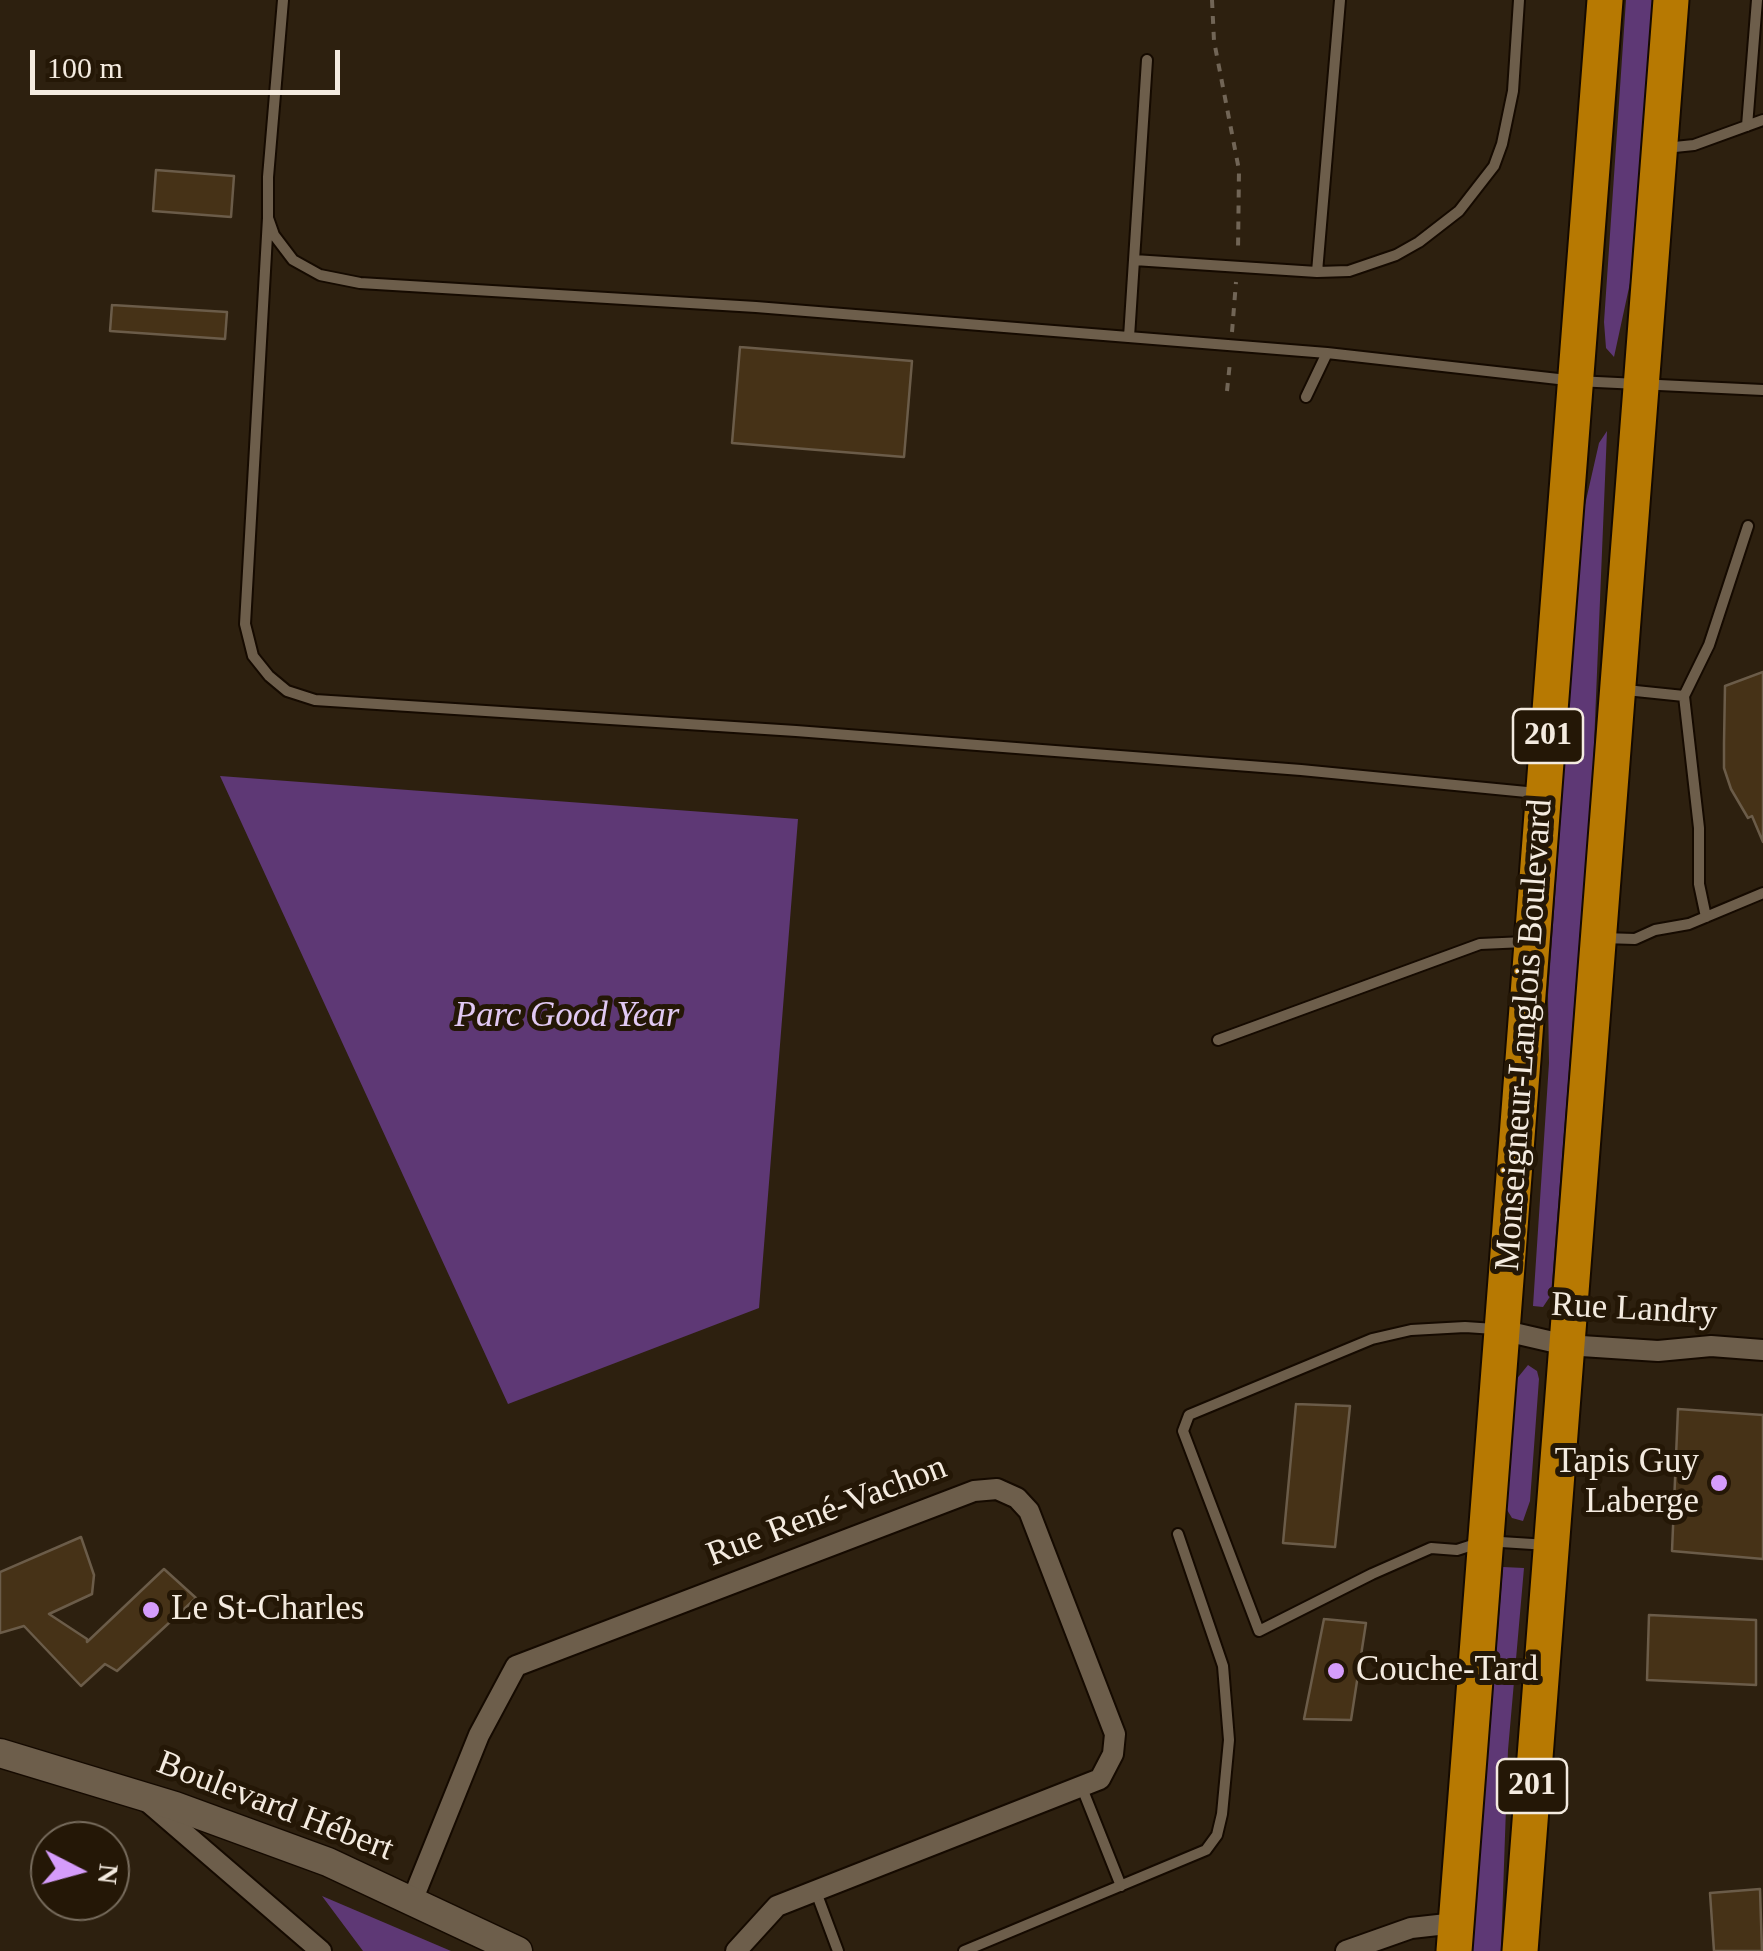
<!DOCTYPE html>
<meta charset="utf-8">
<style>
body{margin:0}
#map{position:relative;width:1763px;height:1951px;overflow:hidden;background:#2d200f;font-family:"Times New Roman",serif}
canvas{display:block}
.north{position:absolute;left:30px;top:1821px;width:100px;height:100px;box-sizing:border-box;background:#241706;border:2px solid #776c5d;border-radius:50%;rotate:96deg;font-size:28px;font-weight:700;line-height:40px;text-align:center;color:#f4ebe0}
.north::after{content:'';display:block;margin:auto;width:35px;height:45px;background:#d59cfb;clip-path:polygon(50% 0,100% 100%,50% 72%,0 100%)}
.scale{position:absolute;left:30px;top:50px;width:310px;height:45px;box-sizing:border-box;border:5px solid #f4ebe0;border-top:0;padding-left:12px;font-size:30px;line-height:35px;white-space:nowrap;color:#f4ebe0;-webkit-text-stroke:8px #241706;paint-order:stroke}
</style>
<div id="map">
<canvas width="1763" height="1951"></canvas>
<div class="north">N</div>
<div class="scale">100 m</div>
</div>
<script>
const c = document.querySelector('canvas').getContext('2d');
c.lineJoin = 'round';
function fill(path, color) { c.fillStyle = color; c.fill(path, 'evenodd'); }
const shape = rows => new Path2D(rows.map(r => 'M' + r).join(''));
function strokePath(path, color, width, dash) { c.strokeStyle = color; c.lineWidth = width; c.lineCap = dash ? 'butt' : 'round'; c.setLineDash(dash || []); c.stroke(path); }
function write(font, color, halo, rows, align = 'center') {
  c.font = font + ' "Times New Roman",serif'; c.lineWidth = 10; c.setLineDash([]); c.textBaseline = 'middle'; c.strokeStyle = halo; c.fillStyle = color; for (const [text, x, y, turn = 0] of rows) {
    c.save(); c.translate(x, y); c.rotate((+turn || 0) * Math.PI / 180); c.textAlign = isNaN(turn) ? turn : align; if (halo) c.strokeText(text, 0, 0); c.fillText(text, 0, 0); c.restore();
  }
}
fill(shape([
 [1626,0,1653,0,1630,283,1614,357,1606,348,1604,322],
 [1607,431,1593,769,1551,1295,1543,1307,1533,1306,1549,1063,1548,995,1582,518,1599,443],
 [220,776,798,819,759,1308,508,1404],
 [1528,1365,1537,1371,1539,1379,1530,1501,1523,1521,1512,1518,1504,1505,1515,1381],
 [1503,1567,1524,1568,1508,1750,1501,1951,1472,1951],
 [322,1896,451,1951,363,1951]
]), '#5e3875');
const building = shape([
 [156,170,234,176,231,217,153,211,156,170],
 [112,305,227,312,225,339,110,331,112,305],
 [740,347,912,361,904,457,732,443,740,347],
 [1763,672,1763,842,1752,816,1748,818,1731,789,1724,768,1724,743,1725,686,1763,672],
 [1296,1404,1350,1406,1335,1547,1283,1543,1296,1404],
 [1678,1409,1763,1415,1763,1559,1672,1551,1678,1409],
 [81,1537,94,1575,92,1594,49,1614,87,1639,87,1642,164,1569,196,1598,117,1671,105,1664,81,1686,24,1626,0,1633,0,1572,81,1537],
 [1649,1615,1756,1620,1756,1685,1647,1680,1649,1615],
 [1324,1619,1366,1623,1351,1720,1304,1719,1324,1619],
 [1760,1889,1762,1951,1714,1951,1710,1893,1760,1889]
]);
fill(building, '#463217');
strokePath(building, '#6b5c49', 2.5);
const lane = shape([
 [283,0,268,177,268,218,274,235,293,260,320,275,360,283,756,307,1327,353,1576,381,1763,390],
 [1747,126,1757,0],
 [1665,148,1694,145,1763,120],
 [268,218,245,624,253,656,269,676,287,691,315,700,796,731,1301,770,1537,793],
 [1134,260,1317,272,1349,271,1396,255,1419,242,1459,211,1494,166,1502,144,1513,91,1519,0],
 [1317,272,1340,0],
 [1129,337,1147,60],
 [1306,397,1327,353],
 [1626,690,1684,696],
 [1706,917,1699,884,1699,828,1684,696,1709,645,1748,526],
 [1602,938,1635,939,1655,930,1689,924,1763,893],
 [1218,1040,1480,944,1525,942],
 [1495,1329,1465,1327,1411,1330,1372,1339,1189,1415,1183,1431,1259,1631,1372,1574,1431,1548,1457,1550,1485,1541,1548,1545],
 [1082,1788,1121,1886],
 [816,1892,838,1951],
 [964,1951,1206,1850,1217,1835,1222,1814,1229,1740,1223,1666,1178,1534]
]);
const street = shape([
 [1501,1330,1566,1345,1658,1351,1711,1346,1763,1350],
 [148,1802,321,1951],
 [412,1901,479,1735,516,1666,974,1491,997,1489,1017,1498,1029,1511,1115,1734,1113,1754,1100,1779,777,1906,736,1951],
 [1346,1951,1411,1928,1456,1923]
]);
const secondary = shape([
 [0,1753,175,1806,328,1862,518,1951]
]);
const highway = shape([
 [1454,1951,1605,0],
 [1520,1951,1671,0]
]);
strokePath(lane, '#150a00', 14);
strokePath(street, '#150a00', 24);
strokePath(secondary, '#150a00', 31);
strokePath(highway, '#150a00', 39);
strokePath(shape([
 [1212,0,1214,41,1239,170,1238,252],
 [1232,332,1236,282],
 [1227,391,1230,362]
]), '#716556', 4, [8, 8]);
strokePath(lane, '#6d5e4b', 10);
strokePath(street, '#6d5e4b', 20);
strokePath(secondary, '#6d5e4b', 28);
strokePath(highway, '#b77902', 35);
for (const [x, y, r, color] of [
 [1719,1483,10,"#d59cfb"],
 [151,1610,10,"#d59cfb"],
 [1336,1671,10,"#d59cfb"]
]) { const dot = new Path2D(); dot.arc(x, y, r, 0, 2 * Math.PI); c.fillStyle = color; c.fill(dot); strokePath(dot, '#241706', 4); }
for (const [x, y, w] of [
 [1548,736,70],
 [1532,1786,70]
]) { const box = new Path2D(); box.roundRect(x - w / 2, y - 27, w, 54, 8); c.fillStyle = '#241706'; c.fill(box); strokePath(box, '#f4ebe0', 2.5); }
write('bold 32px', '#f4ebe0', null, [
 ["201",1548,736],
 ["201",1532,1786]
]);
write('italic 35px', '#e1c9f3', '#241706', [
 ["Parc Good Year",567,1017]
]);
write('35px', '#f4ebe0', '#241706', [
 ["Monseigneur-Langlois Boulevard",1525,1035,-86],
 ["Rue Landry",1634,1310,3],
 ["Rue René-Vachon",827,1512,-21],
 ["Boulevard Hébert",275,1807,21]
]);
write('35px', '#f4ebe0', '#241706', [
 ["Tapis Guy",1699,1463,"right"],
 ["Laberge",1699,1503,"right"],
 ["Le St-Charles",171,1610],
 ["Couche-Tard",1356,1671]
], 'left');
</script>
